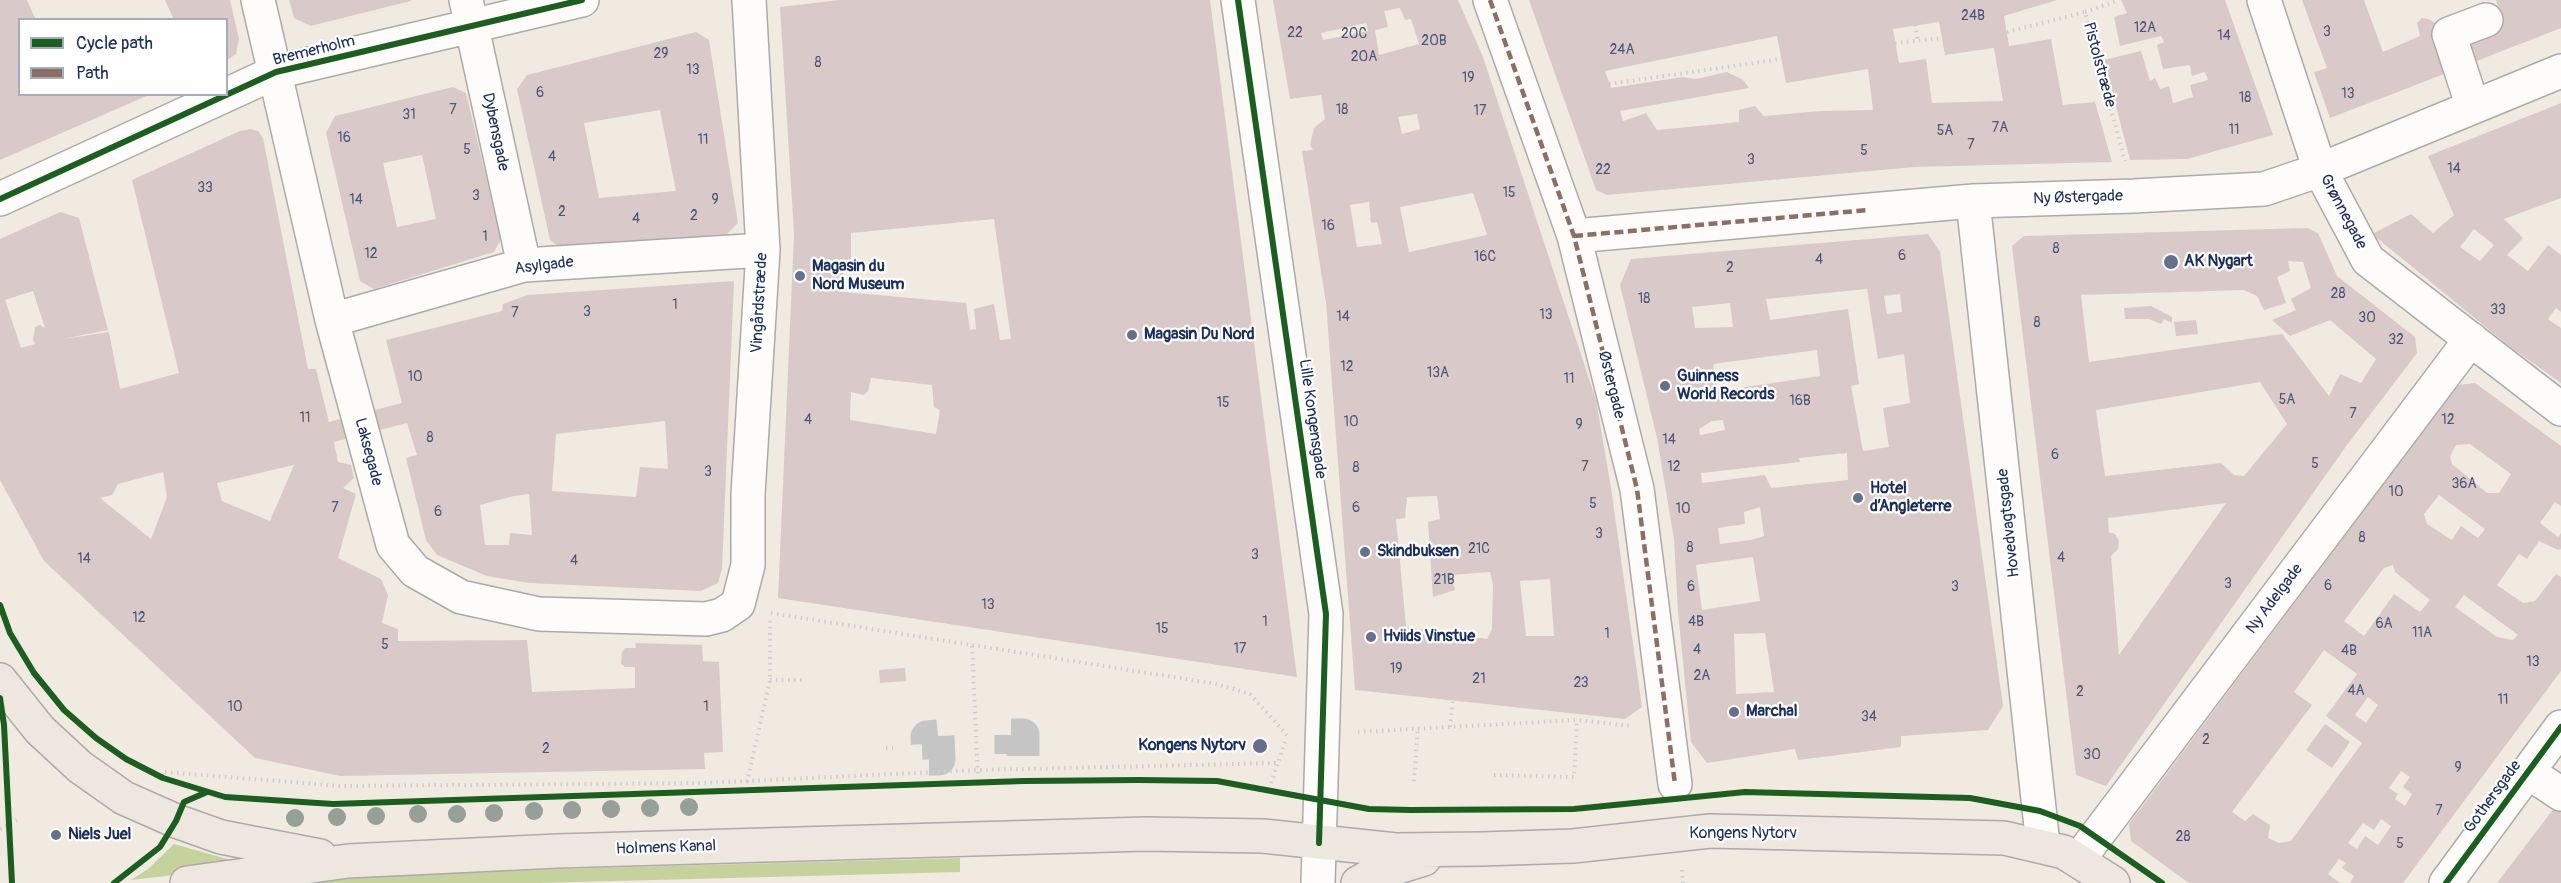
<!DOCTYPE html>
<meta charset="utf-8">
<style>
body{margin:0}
#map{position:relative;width:2561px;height:883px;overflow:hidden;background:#f1eae0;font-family:Pangolin,sans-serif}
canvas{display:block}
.legend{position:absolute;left:18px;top:18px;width:210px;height:78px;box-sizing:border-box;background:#fff;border:2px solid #a4acbf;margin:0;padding:8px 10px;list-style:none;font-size:18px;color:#1b2f5e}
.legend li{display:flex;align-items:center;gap:12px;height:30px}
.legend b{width:30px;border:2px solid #a4acbf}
</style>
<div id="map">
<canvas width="2561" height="883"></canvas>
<ul class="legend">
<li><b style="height:8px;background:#1b5e20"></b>Cycle path</li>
<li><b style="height:8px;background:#8d6e63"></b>Path</li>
</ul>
</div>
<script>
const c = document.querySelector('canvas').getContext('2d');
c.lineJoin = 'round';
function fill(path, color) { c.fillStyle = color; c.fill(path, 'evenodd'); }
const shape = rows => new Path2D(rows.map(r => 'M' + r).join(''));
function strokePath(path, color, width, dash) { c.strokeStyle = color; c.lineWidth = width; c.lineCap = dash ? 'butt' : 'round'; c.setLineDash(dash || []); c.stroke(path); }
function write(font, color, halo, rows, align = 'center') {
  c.font = font + ' Pangolin,sans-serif'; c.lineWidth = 4.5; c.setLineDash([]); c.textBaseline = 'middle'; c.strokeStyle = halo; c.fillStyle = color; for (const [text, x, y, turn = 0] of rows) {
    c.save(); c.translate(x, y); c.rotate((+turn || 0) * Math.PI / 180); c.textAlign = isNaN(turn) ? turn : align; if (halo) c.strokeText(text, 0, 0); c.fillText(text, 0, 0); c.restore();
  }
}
fill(shape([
 [174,844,227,859,277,863,131,880,148,869],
 [960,858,960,872,539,883,245,883,277,879,486,871]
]), '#c6d29d');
fill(shape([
 [0,0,27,0,36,20,20,20,20,94,151,94,0,160],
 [165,0,230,0,239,39,236,54,226,61,226,20,174,20],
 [289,0,411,0,411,1,311,26,294,18],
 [840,0,1210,0,1297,677,778,598,794,234,780,7],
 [994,219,1011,339,1000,340,994,304,974,309,976,329,970,330,966,303,844,292,843,273,851,272,851,233],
 [871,378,932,385,934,407,940,410,936,434,850,420,851,392,864,395,868,391],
 [1273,0,1458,0,1483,57,1596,400,1611,488,1642,707,1625,719,1355,690,1326,303,1302,151,1313,150,1310,145,1314,128,1325,119,1321,95,1290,99],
 [1400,8,1405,20,1411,19,1419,44,1379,55,1375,30,1388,27,1384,11],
 [1366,23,1368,31,1323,40,1321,33],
 [1417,114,1420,129,1402,134,1398,117],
 [1473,193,1487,235,1409,252,1400,207],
 [1369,202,1371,223,1377,222,1382,244,1357,247,1350,205],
 [1437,496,1440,519,1428,522,1433,597,1455,590,1451,575,1490,572,1493,585,1492,629,1487,639,1406,627,1396,519,1405,518,1407,497],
 [1550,579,1554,636,1526,636,1520,581],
 [1529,0,2057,0,2004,16,2009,46,2051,39,2063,105,2095,102,2112,162,1914,167,1607,195,1596,190],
 [1939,22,1945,55,1994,48,2003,101,1932,103,1926,59,1899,63,1893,29],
 [1777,36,1786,83,1868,69,1873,110,1821,111,1764,116,1755,106,1739,110,1739,122,1657,130,1646,113,1623,121,1620,111,1749,88,1743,80,1727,72,1696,79,1683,77,1611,88,1605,71],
 [2121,0,2225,0,2273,135,2187,159,2130,160,2104,60,2141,51,2150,81,2155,78,2160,89,2169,86,2173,103,2193,97,2190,85,2208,80,2205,72,2192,76,2190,65,2163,69,2157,45,2164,42,2161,36,2120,46,2114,17,2127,13],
 [2302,0,2364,0,2383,52,2420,36,2417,23,2422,18,2428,19,2435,23,2452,71,2330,118,2314,72,2327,68],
 [2496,0,2561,0,2561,28,2469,64,2460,39,2502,19],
 [696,32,709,40,738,223,726,235,565,251,550,240,517,89,527,75],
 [660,110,676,191,599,198,584,123],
 [453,87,466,93,501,239,494,252,374,289,360,281,326,133,335,116],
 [422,155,436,219,397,227,383,163],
 [2561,103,2561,198,2504,219,2523,238,2507,255,2528,271,2548,245,2561,255,2561,312,2556,308,2548,319,2561,328,2561,383,2509,346,2372,234,2411,214,2433,233,2454,215,2428,156],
 [2474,229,2494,245,2480,261,2460,247],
 [250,129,258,131,263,138,308,369,316,369,329,422,402,403,386,340,502,311,503,304,528,295,734,281,722,569,718,583,701,591,529,583,487,576,437,555,426,540,406,458,417,455,407,423,334,442,338,462,351,465,354,478,343,488,356,494,338,558,381,579,388,595,382,623,398,629,398,641,527,640,532,692,635,688,635,667,625,667,621,664,622,652,625,648,636,648,635,643,702,645,703,661,719,662,723,752,704,753,705,769,340,776,255,758,44,561,0,480,0,239,60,212,79,218,108,330,63,339,109,332,120,389,179,373,132,180,240,131],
 [33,291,45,328,40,325,35,327,33,339,35,344,21,348,5,300],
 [665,421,668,469,640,467,636,497,552,491,556,434],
 [294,465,270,521,222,501,217,483],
 [163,472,167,497,151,539,100,498,112,495,118,484],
 [529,494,532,535,510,533,509,545,485,545,480,505,514,496],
 [2307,228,2318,233,2337,276,2415,337,2417,353,2347,445,2106,786,2076,775,2012,246,2024,236],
 [2288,261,2303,262,2311,288,2291,299,2296,310,2272,320,2290,336,2330,320,2376,359,2361,383,2340,374,2329,396,2282,334,2089,362,2081,295,2244,290,2257,296,2264,310,2286,303,2277,277,2290,271],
 [2260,382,2287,424,2244,476,2234,475,2221,463,2105,476,2096,410],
 [2226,503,2119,655,2111,556,2118,549,2119,541,2115,534,2109,532,2108,518],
 [1928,234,1940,252,2003,706,1988,730,1901,736,1901,747,1798,760,1795,749,1707,763,1691,742,1678,612,1674,539,1657,438,1620,285,1631,259],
 [1867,289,1878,359,1904,354,1910,403,1883,408,1889,447,1863,451,1851,386,1859,384,1848,309,1770,320,1766,299],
 [1900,294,1902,312,1887,314,1884,296],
 [1730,303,1733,327,1695,328,1692,307],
 [1817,350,1820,376,1725,390,1717,387,1713,364],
 [1723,420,1725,430,1700,435,1699,429,1712,421],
 [1847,453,1848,480,1771,488,1765,475,1702,483,1701,473,1800,462,1799,458],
 [1760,507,1764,536,1751,540,1720,544,1718,528,1745,524,1744,512],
 [1753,557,1760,601,1702,610,1696,565],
 [1765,633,1774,692,1736,694,1734,634],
 [2151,306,2172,317,2172,323,2164,319,2161,324,2149,319,2125,319,2124,308],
 [2196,320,2198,334,2176,336,2174,322],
 [2475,383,2561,446,2561,506,2555,502,2540,523,2558,537,2561,533,2561,549,2558,550,2539,541,2527,559,2519,554,2497,585,2523,603,2535,601,2556,574,2561,577,2561,671,2403,883,2350,883,2354,876,2342,868,2346,863,2339,859,2328,874,2340,883,2189,883,2131,841,2129,824,2458,385],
 [2470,444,2511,474,2499,493,2487,493,2452,464,2450,456,2456,445],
 [2439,495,2485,529,2478,538,2461,526,2452,540,2427,524,2424,514],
 [2393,565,2395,572,2430,600,2420,612,2394,594,2364,636,2344,621,2384,568],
 [2464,595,2518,635,2513,640,2497,637,2455,607],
 [2324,650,2357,674,2326,716,2362,743,2291,841,2279,843,2268,838,2270,825,2253,814,2245,821,2232,812,2312,705,2294,692],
 [2368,697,2378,705,2366,723,2355,715],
 [2401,771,2410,777,2403,787,2412,794,2405,806,2395,799,2398,794,2389,788],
 [2381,819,2391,826,2378,845,2365,836,2357,849,2348,843,2363,823,2374,830],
 [905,668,906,681,880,683,879,670],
 [2325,724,2350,742,2332,768,2306,750],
 [2561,799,2561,883,2497,883]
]), '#d9cac9');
strokePath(shape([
 [1011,735,1023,735,1023,757,1011,757,1011,735],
 [938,736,939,759,928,759,927,737,938,736]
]), '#c6c5c6', 33, [33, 16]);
const minor = shape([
 [258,0,332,320,393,545,415,571,461,597,539,614,706,619,722,615,738,604,748,565,748,494,763,250,749,0],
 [466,0,524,265],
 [1238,0,1326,614,1318,883],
 [1490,0,1574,236,1637,489,1675,784],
 [2264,0,2320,170,2368,260,2561,409],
 [2473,107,2449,34,2486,20],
 [0,199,276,72,582,0],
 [1973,201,2043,845],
 [1574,236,1973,201,2134,196,2264,189,2320,170,2561,71],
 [332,320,524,265,763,250],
 [2528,772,2561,794],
 [2079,859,2471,339],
 [2446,883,2561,727]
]);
const major = shape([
 [0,680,40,730,80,767,124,798,176,821,221,837,320,856],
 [187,883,348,861,557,851,1146,834,1263,836,1396,850,1482,849,1573,846,1710,831,2004,838,2064,852,2113,883],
 [1358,883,1372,875,1424,859]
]);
strokePath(minor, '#acaaaa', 36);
strokePath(major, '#acaaaa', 36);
strokePath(shape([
 [2085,12,2119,0],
 [1915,25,1918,41],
 [2007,32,2085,12,2125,161],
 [1895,43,1942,38],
 [1609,84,1781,59],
 [771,613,1217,684,1250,694,1287,735],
 [972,646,978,776],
 [770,680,805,680],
 [1450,727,1453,700],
 [1358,732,1577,720,1632,726],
 [886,748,893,748],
 [165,772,340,786,703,783,978,770,1278,763],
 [1494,775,1574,777,1577,720],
 [1414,781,1418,728],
 [747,782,770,680,770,620],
 [1271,783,1285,742],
 [0,829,17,820],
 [1682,870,1683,883]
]), '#cdcdcf', 4, [1.5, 4.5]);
strokePath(minor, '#fdfcfa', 33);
strokePath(major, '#eee7df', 33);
strokePath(shape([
 [1490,0,1574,236,1637,489,1675,784],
 [1574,236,1868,210]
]), '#8d6e63', 4.5, [9, 4.5]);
strokePath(shape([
 [1238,0,1326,614,1319,843],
 [0,199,276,72,582,0],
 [0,605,10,633,34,673,64,710,96,738,126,759,163,778,225,797,333,804,1024,781,1139,780,1217,781,1369,809,1411,810,1574,809,1745,792,1970,798,2040,811,2080,826,2162,883],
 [0,698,4,725,12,883],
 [114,883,160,847,176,821,184,802,207,792],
 [2446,883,2561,727]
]), '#1b5e20', 6);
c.fillStyle = '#969f9a';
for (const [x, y] of [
 [689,807],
 [650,808],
 [611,809],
 [572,810],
 [534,811],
 [494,813],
 [418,814],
 [457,814],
 [376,816],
 [337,817],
 [295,818]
]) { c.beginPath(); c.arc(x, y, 9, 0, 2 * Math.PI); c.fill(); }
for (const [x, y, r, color] of [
 [2171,262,8,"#66708c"],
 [800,276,6,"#66708c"],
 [1132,335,6,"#66708c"],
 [1665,386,6,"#66708c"],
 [1858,498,6,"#66708c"],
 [1365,552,6,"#66708c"],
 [1371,637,6,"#66708c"],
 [1734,712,6,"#66708c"],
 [1260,746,8,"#66708c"],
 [56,835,6,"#66708c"]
]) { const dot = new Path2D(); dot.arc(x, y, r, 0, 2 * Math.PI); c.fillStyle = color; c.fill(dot); strokePath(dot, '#fff', 2); }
write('14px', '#4a5679', null, [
 ["24B",1973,16],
 ["12A",2145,28],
 ["3",2327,32],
 ["22",1295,33],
 ["20C",1354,34],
 ["14",2224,36],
 ["20B",1434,41],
 ["24A",1622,50],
 ["29",661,54],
 ["20A",1364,57],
 ["8",818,63],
 ["13",693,70],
 ["19",1468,78],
 ["6",540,93],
 ["13",2348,94],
 ["18",2245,98],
 ["7",453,110],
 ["18",1342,110],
 ["17",1480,111],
 ["31",409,115],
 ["7A",2000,128],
 ["11",2234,130],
 ["5A",1945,131],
 ["16",344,138],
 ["11",703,140],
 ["7",1971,145],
 ["5",467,150],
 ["5",1864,151],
 ["4",552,157],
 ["3",1751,160],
 ["14",2454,169],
 ["22",1603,170],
 ["33",205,188],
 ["15",1509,193],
 ["3",476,196],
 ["14",356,200],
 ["9",715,200],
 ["2",562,212],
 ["2",694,216],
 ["4",636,219],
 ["16",1328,226],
 ["1",485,237],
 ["8",2056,249],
 ["12",371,254],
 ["6",1902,256],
 ["16C",1485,257],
 ["4",1819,260],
 ["2",1730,268],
 ["28",2338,294],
 ["18",1644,299],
 ["1",675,305],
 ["33",2498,310],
 ["3",587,312],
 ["7",515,313],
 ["13",1546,315],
 ["14",1343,317],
 ["30",2367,318],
 ["8",2037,323],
 ["32",2396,340],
 ["12",1347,367],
 ["13A",1438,373],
 ["10",415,377],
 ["11",1569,379],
 ["5A",2287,400],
 ["16B",1800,401],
 ["15",1223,403],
 ["7",2353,414],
 ["11",305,418],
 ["4",808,420],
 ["12",2448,420],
 ["10",1351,422],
 ["9",1579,425],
 ["8",430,438],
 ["14",1669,440],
 ["6",2055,455],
 ["5",2315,464],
 ["7",1585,467],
 ["12",1674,467],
 ["8",1356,468],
 ["3",708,472],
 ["36A",2464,484],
 ["10",2396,492],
 ["5",1593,504],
 ["7",335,508],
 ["6",1356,508],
 ["10",1683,509],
 ["6",438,512],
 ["3",1599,534],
 ["8",2362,538],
 ["8",1690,548],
 ["21C",1479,549],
 ["3",1255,555],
 ["4",2061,558],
 ["14",84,559],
 ["4",574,561],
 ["21B",1444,580],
 ["3",2228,584],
 ["6",2328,586],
 ["6",1691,587],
 ["3",1955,587],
 ["13",988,605],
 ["12",139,618],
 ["1",1265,622],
 ["4B",1696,622],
 ["6A",2384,624],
 ["15",1162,629],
 ["11A",2422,633],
 ["1",1607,634],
 ["5",385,645],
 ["17",1240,649],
 ["4",1697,650],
 ["4B",2349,651],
 ["13",2533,662],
 ["19",1396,669],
 ["2A",1702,676],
 ["21",1479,679],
 ["23",1581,683],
 ["4A",2356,691],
 ["2",2080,692],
 ["11",2503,700],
 ["10",235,707],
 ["1",706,707],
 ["34",1869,717],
 ["2",2206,740],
 ["2",546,749],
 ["30",2092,755],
 ["9",2458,768],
 ["7",2439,811],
 ["28",2183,837],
 ["5",2400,844]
]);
write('16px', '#1b2f5e', '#fff', [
 ["Bremerholm",314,51,-14],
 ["Pistolstræde",2099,65,75],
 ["Dybensgade",495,132,78],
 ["Ny Østergade",2078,198,-2],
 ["Grønnegade",2343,212,62],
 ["Asylgade",544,266,-7],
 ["Vingårdstræde",760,303,-87],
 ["Østergade",1611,385,76],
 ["Lille Kongensgade",1312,419,82],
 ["Laksegade",368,452,75],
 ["Hovedvagtsgade",2009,523,-96],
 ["Ny Adelgade",2275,599,-53],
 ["Gothersgade",2493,797,-54],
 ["Kongens Nytorv",1743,834],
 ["Holmens Kanal",666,848,-2]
]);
write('bold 16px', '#1b2f5e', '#fff', [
 ["AK Nygart",2184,262],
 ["Magasin du",812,267],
 ["Nord Museum",812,285],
 ["Magasin Du Nord",1144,335],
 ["Guinness",1677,377],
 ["World Records",1677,395],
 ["Hotel",1870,489],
 ["d’Angleterre",1870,507],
 ["Skindbuksen",1377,552],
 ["Hviids Vinstue",1383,637],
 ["Marchal",1746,712],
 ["Kongens Nytorv",1246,746,"right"],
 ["Niels Juel",68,835]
], 'left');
</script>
